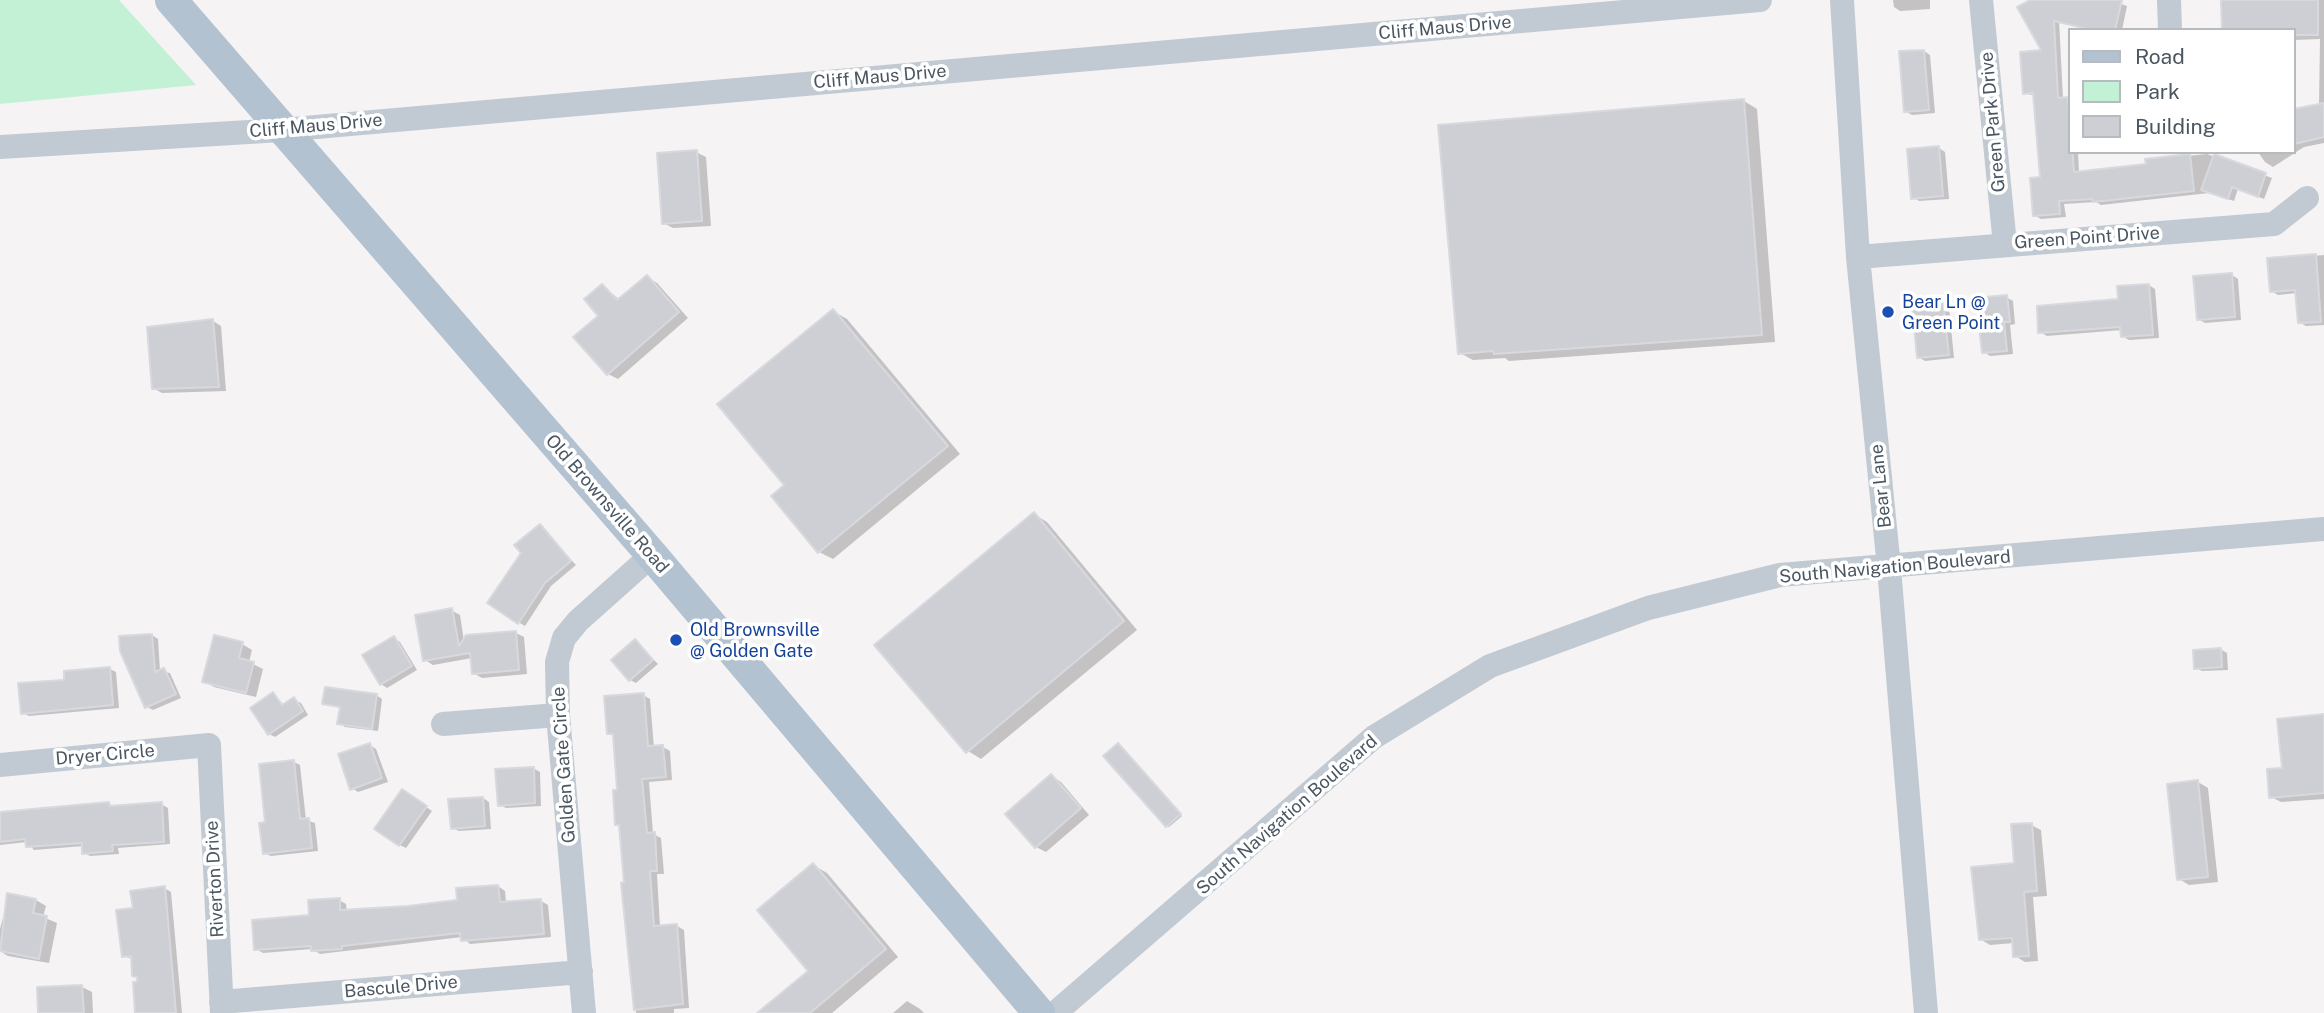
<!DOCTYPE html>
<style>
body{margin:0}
#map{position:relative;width:2324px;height:1013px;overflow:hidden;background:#f5f3f3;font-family:"Public Sans",sans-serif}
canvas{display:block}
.legend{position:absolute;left:2068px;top:28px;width:228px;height:126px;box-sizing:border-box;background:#fff;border:2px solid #b7bbc0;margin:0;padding:9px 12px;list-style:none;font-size:21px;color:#4a5661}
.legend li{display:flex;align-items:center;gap:14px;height:35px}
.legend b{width:35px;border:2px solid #b7bbc0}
</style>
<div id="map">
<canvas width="2324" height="1013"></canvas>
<ul class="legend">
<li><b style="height:9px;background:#b3c2d1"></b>Road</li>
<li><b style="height:19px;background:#c3f1d5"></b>Park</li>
<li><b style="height:19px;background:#cdcfd5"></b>Building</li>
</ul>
</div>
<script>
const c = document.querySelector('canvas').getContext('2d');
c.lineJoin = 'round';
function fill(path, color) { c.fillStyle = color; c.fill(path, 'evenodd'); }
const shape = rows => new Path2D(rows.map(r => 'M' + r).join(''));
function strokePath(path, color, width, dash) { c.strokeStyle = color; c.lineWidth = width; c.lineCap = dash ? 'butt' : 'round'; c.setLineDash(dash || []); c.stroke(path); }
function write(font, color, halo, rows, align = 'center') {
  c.font = font + ' "Public Sans",sans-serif'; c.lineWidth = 7; c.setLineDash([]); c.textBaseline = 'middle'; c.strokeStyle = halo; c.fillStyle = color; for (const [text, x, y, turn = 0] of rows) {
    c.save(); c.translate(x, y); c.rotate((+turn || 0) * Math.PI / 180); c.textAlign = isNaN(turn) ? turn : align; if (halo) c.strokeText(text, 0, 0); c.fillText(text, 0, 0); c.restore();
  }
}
fill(shape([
 [0,0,119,0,196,85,0,104]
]), '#c3f1d5');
fill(shape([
 [1893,0,1930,0,1930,9,1900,11,1894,7],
 [2034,0,2058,0,2063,99,2070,101,2070,152,2078,152,2079,173,2148,166,2147,160,2207,154,2272,178,2264,199,2238,189,2234,201,2209,193,2101,205,2096,202,2064,204,2066,217,2041,219,2034,215,2042,179,2035,96,2025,93,2044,52],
 [2080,0,2110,0,2127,6,2122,30,2088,30,2074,24],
 [2222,0,2324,0,2324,143,2304,147,2273,167,2265,162,2258,152,2294,152,2294,111,2319,106,2320,39,2294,40,2294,30],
 [1924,51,1930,55,1935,113,1912,115,1905,111],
 [1744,101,1757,109,1775,342,1509,361,1505,358,1473,360,1460,353],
 [1939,148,1945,152,1949,199,1919,201,1913,197],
 [696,152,706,157,711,226,673,228,663,223],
 [2324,255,2324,325,2306,326,2299,322,2297,293,2278,295,2271,291,2269,260],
 [2232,275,2238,279,2241,320,2205,323,2198,319],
 [647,277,657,283,688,318,618,379,608,374,600,316,603,286,620,300],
 [2149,285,2155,289,2159,338,2129,340,2122,336,2122,330,2047,336,2040,332,2120,301],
 [2006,297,2013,301,2015,324,2010,325,2013,354,1990,356,1984,352],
 [1943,303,1949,307,1954,358,1925,361,1918,357],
 [833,311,847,319,960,454,833,559,819,552,786,485],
 [213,321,221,326,226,391,162,393,153,388],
 [1034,514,1047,522,1137,630,981,759,968,751],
 [540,526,576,565,551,586,525,626,518,622],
 [451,610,460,615,464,641,516,633,524,637,527,674,482,678,473,673,472,658,433,665,425,660],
 [152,635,158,639,160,671,170,673,181,698,153,710,147,707],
 [394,638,400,642,417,670,387,688,381,684],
 [635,641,658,664,636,683,630,680],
 [242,644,252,650,249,662,263,669,256,697,214,687,204,681],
 [2220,649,2227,653,2228,670,2202,671,2196,668],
 [110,669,116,672,119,708,29,716,23,713],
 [273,694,285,706,294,700,301,703,308,715,275,737,269,734],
 [376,695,382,699,378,731,345,727,339,723,341,708,324,703],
 [643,695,650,699,654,748,663,747,670,751,672,780,649,782,653,834,661,838,664,874,657,874,660,927,677,926,684,930,689,1008,674,1009,674,1013,636,1013,626,917,615,737,608,733],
 [2324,716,2324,799,2281,802,2271,797],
 [370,745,376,749,388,782,358,792,352,788],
 [1121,746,1182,816,1169,827,1167,826],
 [294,762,300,765,306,820,315,823,318,851,271,856,264,853,267,824],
 [533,768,540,772,541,806,506,808,500,805],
 [1051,776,1061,782,1089,815,1046,852,1036,847],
 [2198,782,2208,788,2218,882,2189,885,2179,879],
 [409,795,432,811,406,848,400,845],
 [483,798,489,802,491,829,459,831,452,828],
 [161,804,168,808,170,844,118,848,119,854,90,856,84,853,84,846,34,850,27,842,0,845,0,812,61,806],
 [2031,825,2041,830,2047,896,2033,897,2038,961,2025,962,2015,956,2014,943,1990,945,1980,939,2016,865],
 [813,865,827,873,898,957,832,1013,765,1013,811,971],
 [498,886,505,891,506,903,541,901,548,905,551,937,470,944,462,937,320,954,312,949,263,953,256,949,339,900,346,904,347,912,459,901],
 [164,888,171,892,182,1013,137,1013,139,978,134,975,133,959,123,956,135,910],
 [9,895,36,900,46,906,43,917,57,923,49,963,8,956,0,951,0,929],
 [82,987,92,992,93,1013,40,1013],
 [907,1001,920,1009,924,1013,893,1013]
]), '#0003');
const building = shape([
 [2030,0,2122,0,2115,30,2092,30,2054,21,2058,98,2068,97,2074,172,2146,164,2145,159,2190,154,2194,191,2093,202,2092,199,2059,201,2060,214,2033,216,2030,178,2040,177,2033,93,2023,94,2020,52,2041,50,2017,7,2030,0],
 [2221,0,2318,0,2318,35,2294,35,2294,30,2222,30,2221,0],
 [1924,50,1929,110,1904,112,1899,51,1924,50],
 [1744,99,1762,335,1494,354,1493,351,1458,354,1438,125,1744,99],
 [2324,103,2324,137,2294,144,2294,109,2324,103],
 [1939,146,1943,196,1911,199,1907,149,1939,146],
 [697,150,702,221,662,224,657,153,697,150],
 [2214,154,2266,173,2258,197,2232,187,2228,199,2201,190,2214,154],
 [2316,254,2321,322,2298,323,2295,290,2270,292,2267,258,2316,254],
 [2232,273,2235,317,2197,320,2193,276,2232,273],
 [647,275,679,312,607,375,573,337,598,316,584,299,602,284,617,300,647,275],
 [2149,284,2153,335,2121,337,2120,327,2038,333,2037,306,2118,299,2117,286,2149,284],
 [2007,295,2010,322,2004,322,2007,351,1982,353,1976,298,2007,295],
 [1943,301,1949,355,1917,358,1912,304,1943,301],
 [833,309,948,446,818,553,771,496,784,485,717,404,833,309],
 [213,319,219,387,152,389,147,327,213,319],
 [1034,512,1124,621,966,753,874,645,1034,512],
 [540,524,571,561,545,583,518,624,487,603,521,553,514,545,540,524],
 [452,608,459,646,466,635,516,631,519,670,472,674,470,653,423,661,415,615,452,608],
 [152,634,155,672,164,668,176,694,145,708,120,651,119,636,152,634],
 [214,635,243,642,239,658,254,662,246,693,202,682,214,635],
 [394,636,412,666,380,685,362,655,394,636],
 [635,639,653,660,629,681,611,660,635,639],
 [2221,648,2222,667,2194,669,2193,650,2221,648],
 [110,667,113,705,21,714,18,683,64,680,64,671,110,667],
 [325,687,377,694,372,729,337,724,340,707,322,704,325,687],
 [273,692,282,705,294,697,303,711,268,735,250,708,273,692],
 [644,693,648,746,663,745,666,777,642,779,647,833,655,832,657,871,650,871,654,926,677,924,683,1004,634,1010,621,883,624,882,619,825,615,825,613,790,617,790,613,734,607,734,604,696,644,693],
 [2324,714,2324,793,2269,798,2267,769,2282,768,2277,719,2324,714],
 [370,743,382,778,350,790,338,754,370,743],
 [1118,743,1181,814,1166,827,1103,756,1118,743],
 [294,760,300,819,309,818,312,848,263,854,259,823,265,822,259,764,294,760],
 [534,767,535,803,498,806,495,769,534,767],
 [1051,774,1081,808,1035,848,1005,814,1051,774],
 [2198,780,2208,877,2177,880,2167,784,2198,780],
 [402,789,427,806,399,846,374,829,402,789],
 [483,797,485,826,451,829,448,799,483,797],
 [109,802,110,806,162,802,164,842,112,845,113,851,82,854,82,843,26,847,25,839,0,842,0,812,109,802],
 [2032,823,2037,891,2024,892,2029,956,2013,957,2012,938,1979,940,1971,867,2014,863,2011,824,2032,823],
 [813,863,886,949,810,1013,757,1013,808,971,757,910,813,863],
 [498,885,500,902,541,899,544,934,461,941,460,933,342,946,342,949,311,951,311,946,254,950,252,920,309,915,308,900,340,898,340,910,408,906,457,900,456,888,498,885],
 [165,886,176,1013,135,1013,133,982,137,982,137,977,132,976,131,956,122,957,116,910,133,908,130,891,165,886],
 [7,893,36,899,33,913,47,916,39,959,0,951,7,893],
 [82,985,84,1013,38,1013,37,987,82,985]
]);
fill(building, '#cdcfd5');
strokePath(building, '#d7d9de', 2);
strokePath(shape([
 [1842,0,1858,257,1889,568,1926,1013],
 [1981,0,2005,245],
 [2169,0,2170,30],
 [0,147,282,130,1760,0],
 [1858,257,2274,224,2307,198],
 [443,724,558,715],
 [0,765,209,745,222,1013],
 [221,1002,581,972],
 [584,1013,558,715,557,662,564,638,578,621,652,555],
 [1055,1013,1374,737,1490,666,1648,608,1780,575,2324,529]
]), '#c1cad2', 24);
strokePath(shape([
 [171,0,652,555,1039,1013]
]), '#b3c2d1', 32);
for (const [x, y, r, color] of [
 [1888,312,7,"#1a4fb4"],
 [676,640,7,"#1a4fb4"]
]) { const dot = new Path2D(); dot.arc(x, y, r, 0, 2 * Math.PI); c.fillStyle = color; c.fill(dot); strokePath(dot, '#fff', 2.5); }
write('18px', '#4a5661', '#fff', [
 ["Cliff Maus Drive",1445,28,-5],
 ["Cliff Maus Drive",880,77,-5],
 ["Green Park Drive",1993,122,-95],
 ["Cliff Maus Drive",316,126,-5],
 ["Green Point Drive",2087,238,-4],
 ["Bear Lane",1881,486,-96],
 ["Old Brownsville Road",607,504,49],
 ["South Navigation Boulevard",1895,567,-5],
 ["Dryer Circle",105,755,-5],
 ["Golden Gate Circle",564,765,-94],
 ["South Navigation Boulevard",1287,815,-41],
 ["Riverton Drive",215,879,-93],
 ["Bascule Drive",401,987,-5]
]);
write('18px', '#164399', '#fff', [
 ["Bear Ln @",1902,302],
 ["Green Point",1902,323],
 ["Old Brownsville",690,630],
 ["@ Golden Gate",690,651]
], 'left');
</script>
